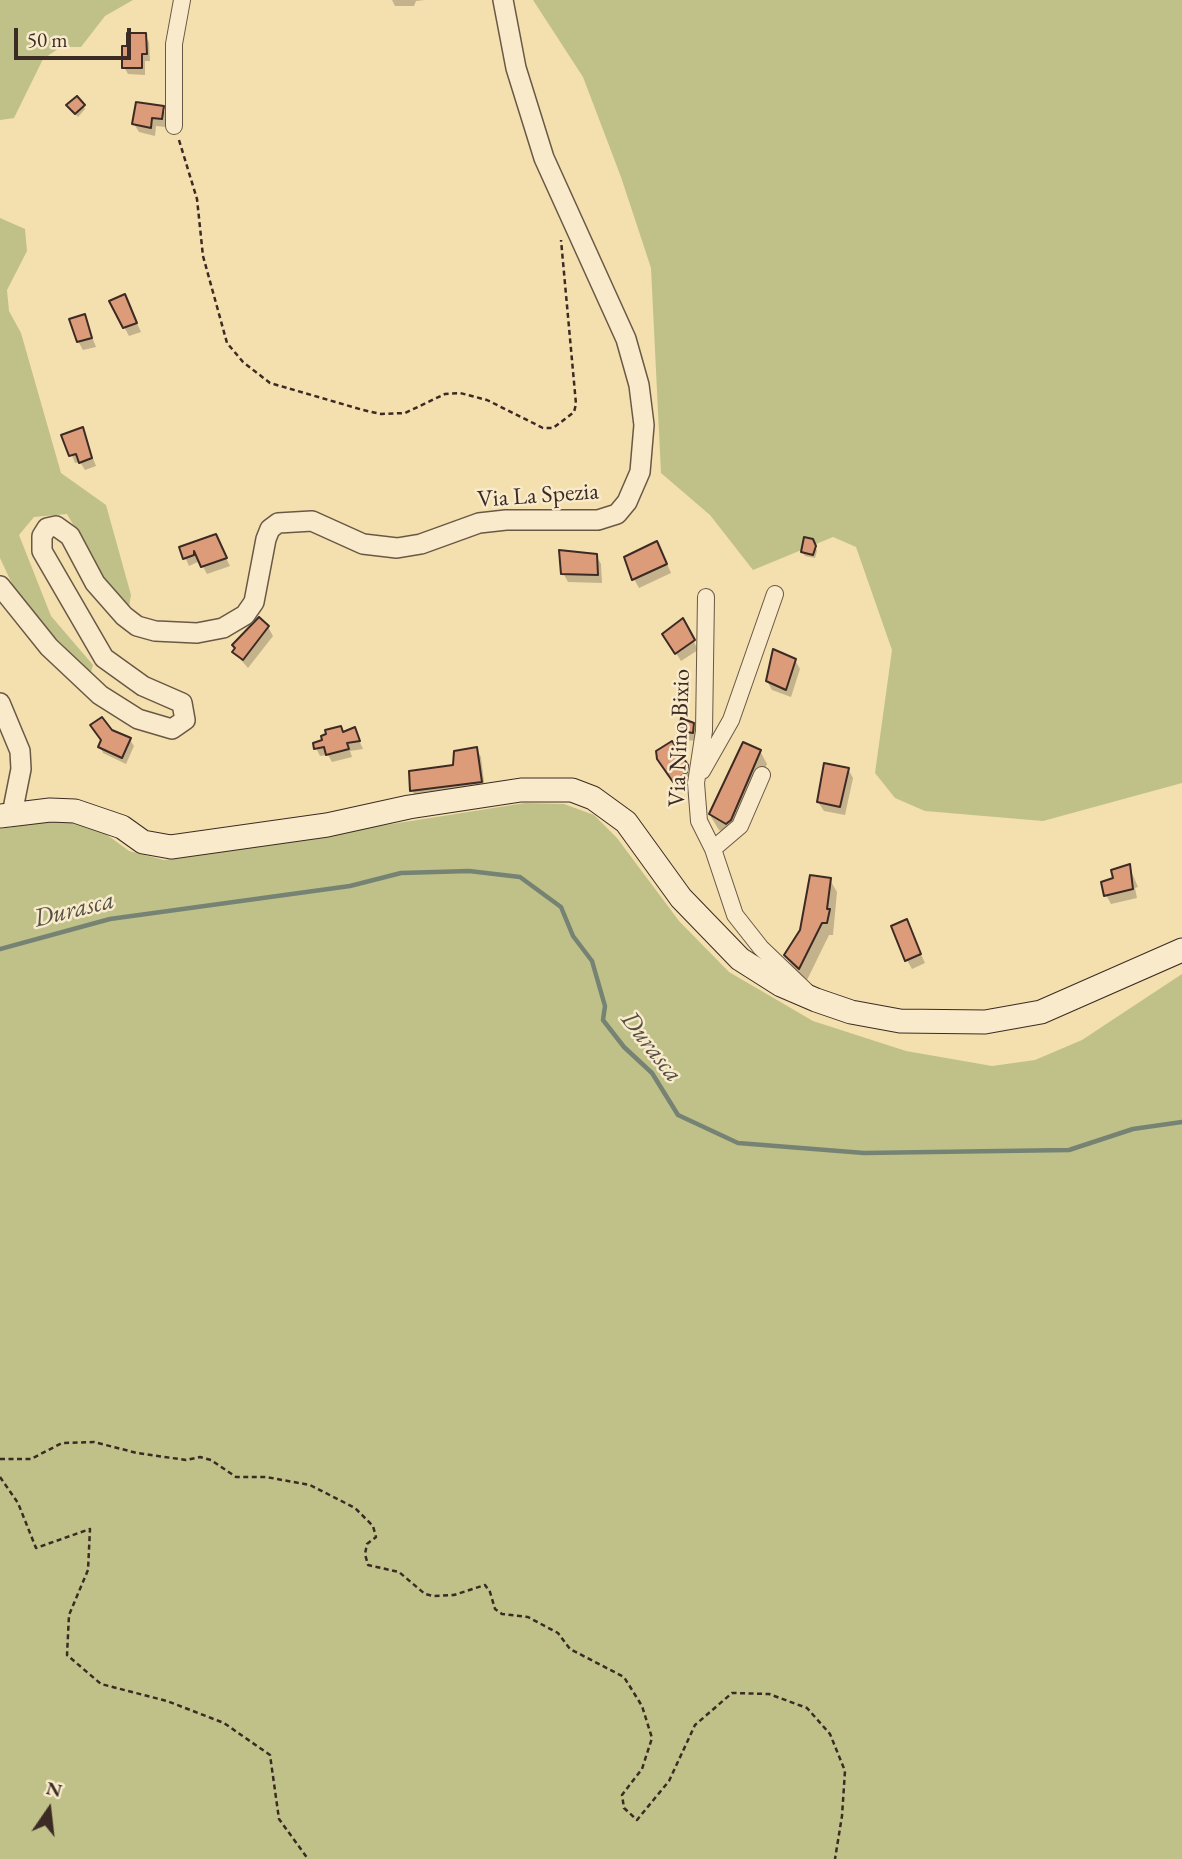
<!DOCTYPE html>
<style>
body{margin:0}
#map{position:relative;width:1182px;height:1859px;overflow:hidden;background:#f4dfae;font-family:"EB Garamond",serif}
canvas{display:block}
.north{position:absolute;left:14px;top:1775px;width:70px;height:70px;-webkit-text-stroke:5px #f8eaca;paint-order:stroke;rotate:14deg;font-size:19px;font-weight:700;line-height:28px;text-align:center;color:#3c2b24}
.north::after{content:'';display:block;margin:auto;width:24px;height:32px;background:#3c2b24;clip-path:polygon(50% 0,100% 100%,50% 72%,0 100%)}
.scale{position:absolute;left:14px;top:28px;width:117px;height:32px;box-sizing:border-box;border:4px solid #3c2b24;border-top:0;padding-left:9px;font-size:21px;line-height:24px;white-space:nowrap;color:#3c2b24;-webkit-text-stroke:5px #f8eaca;paint-order:stroke}
</style>
<div id="map">
<canvas width="1182" height="1859"></canvas>
<div class="north">N</div>
<div class="scale">50 m</div>
</div>
<script>
const c = document.querySelector('canvas').getContext('2d');
c.lineJoin = 'round';
function fill(path, color) { c.fillStyle = color; c.fill(path, 'evenodd'); }
const shape = rows => new Path2D(rows.map(r => 'M' + r).join(''));
function strokePath(path, color, width, dash) { c.strokeStyle = color; c.lineWidth = width; c.lineCap = dash ? 'butt' : 'round'; c.setLineDash(dash || []); c.stroke(path); }
function write(font, color, halo, rows, align = 'center') {
  c.font = font + ' "EB Garamond",serif'; c.lineWidth = 5; c.setLineDash([]); c.textBaseline = 'middle'; c.strokeStyle = halo; c.fillStyle = color; for (const [text, x, y, turn = 0] of rows) {
    c.save(); c.translate(x, y); c.rotate((+turn || 0) * Math.PI / 180); c.textAlign = isNaN(turn) ? turn : align; if (halo) c.strokeText(text, 0, 0); c.fillText(text, 0, 0); c.restore();
  }
}
fill(shape([
 [0,0,133,0,105,16,81,47,61,47,43,59,14,118,0,120],
 [533,0,1182,0,1182,783,1043,821,925,811,895,798,875,773,892,650,856,547,833,537,753,570,710,515,661,473,651,268,621,177,583,77],
 [0,218,25,229,27,251,7,290,9,311,21,333,61,473,106,505,131,595,129,607,110,588,67,514,34,517,19,535,51,616,93,665,91,672,33,616,14,588,0,558],
 [525,803,564,804,594,815,617,838,679,921,729,972,813,1021,906,1051,992,1066,1035,1060,1082,1040,1182,974,1182,1859,0,1859,0,829,52,821,72,823,103,832,129,851,164,860]
]), '#bfc188');
fill(shape([
 [392,0,425,0,416,1,414,6,395,6],
 [145,35,149,42,150,61,145,61,145,75,128,74,124,67,128,47],
 [83,106,85,109,78,117,71,109],
 [162,108,168,117,166,127,156,126,155,136,139,132,134,124],
 [111,302,129,305,141,332,129,336],
 [84,316,96,347,83,350,78,341],
 [82,429,96,466,85,470,80,462,75,463,64,436],
 [812,540,817,551,815,558,805,556,802,552],
 [219,544,230,566,207,574,200,561,189,566,181,548],
 [662,552,671,573,639,588,634,579],
 [596,555,601,564,602,583,568,582,563,573],
 [683,620,698,650,681,661,664,634],
 [268,627,273,636,248,668,234,652],
 [795,660,800,669,791,697,772,690,767,681],
 [692,724,698,733,697,741,686,740,680,731],
 [354,729,363,749,350,751,352,757,332,762,328,755,320,756,316,748],
 [111,731,130,740,134,746,126,764,103,753,100,746],
 [744,745,760,751,767,764,734,837,719,830,711,817],
 [476,749,481,757,485,790,417,799,412,790,455,766],
 [687,766,691,781,679,789,664,767],
 [848,769,853,778,845,815,824,811,818,802],
 [1129,866,1138,887,1135,888,1137,898,1111,904,1106,895,1115,880],
 [830,880,837,892,833,935,829,935,807,980,793,968,786,956],
 [906,921,925,963,912,969,907,960]
]), '#0003');
strokePath(shape([
 [0,949,110,919,350,886,401,873,469,871,520,877,561,907,573,936,592,961,605,1006,603,1020,624,1047,652,1073,678,1115,738,1143,864,1153,1069,1150,1133,1129,1182,1122]
]), '#768374', 4.5);
const building = shape([
 [127,33,146,33,147,54,142,54,142,68,122,68,122,46,127,46,127,33],
 [77,96,85,105,75,114,66,105,77,96],
 [136,102,164,106,162,119,152,118,151,128,132,124,136,102],
 [125,294,137,323,123,328,109,301,125,294],
 [85,314,92,338,77,342,69,319,85,314],
 [83,427,92,458,79,463,76,454,69,456,61,435,83,427],
 [216,534,227,558,201,567,194,551,194,555,183,559,179,547,216,534],
 [804,537,813,539,816,546,813,555,801,552,804,537],
 [657,541,667,564,632,580,624,557,657,541],
 [559,550,597,554,598,575,561,574,559,550],
 [259,617,269,626,243,660,232,652,235,648,232,645,259,617],
 [683,618,695,640,675,654,662,634,683,618],
 [773,649,796,659,786,690,766,681,773,649],
 [102,717,112,730,131,738,122,758,98,747,101,740,90,725,102,717],
 [681,718,694,723,693,733,679,731,681,718],
 [341,726,343,732,355,727,360,741,347,743,349,749,326,755,324,747,314,749,313,743,322,740,321,736,326,734,325,730,341,726],
 [672,741,688,765,687,772,673,782,657,759,656,751,672,741],
 [743,742,761,750,731,820,726,824,709,814,743,742],
 [477,747,482,782,410,791,409,771,453,765,454,751,477,747],
 [824,763,849,768,840,807,817,802,824,763],
 [1130,864,1133,889,1104,896,1101,882,1113,878,1111,870,1130,864],
 [810,875,831,878,827,909,830,909,827,923,822,923,799,969,784,955,800,930,810,875],
 [907,919,921,954,905,961,891,926,907,919]
]);
fill(building, '#dd9c79');
strokePath(building, '#3c2b24', 2);
const minor = shape([
 [174,126,174,44,182,0],
 [706,597,704,731,696,783,699,821,713,849,735,915,761,948,806,991],
 [702,771,731,720,775,594],
 [713,849,740,826,762,775]
]);
const tertiary = shape([
 [0,586,49,647,100,695,138,719,172,729,185,720,182,703,143,686,104,658,42,551,42,536,47,528,56,526,70,536,95,583,124,616,137,626,155,631,197,633,223,628,245,615,254,602,266,539,270,529,278,523,312,521,363,544,397,548,421,544,479,523,506,520,598,520,617,514,627,502,640,472,644,425,639,385,626,339,544,158,516,68,503,0],
 [0,703,20,751,21,769,12,814]
]);
const secondary = shape([
 [0,816,50,810,75,811,122,827,143,842,171,847,327,825,409,807,521,790,572,790,593,798,626,822,681,898,740,959,781,985,816,1000,851,1012,900,1021,985,1022,1041,1012,1182,950]
]);
strokePath(minor, '#6a5846', 18);
strokePath(tertiary, '#6a5846', 22);
strokePath(secondary, '#3c2b24', 25);
strokePath(shape([
 [179,140,197,199,203,256,227,343,243,362,270,383,363,410,381,414,405,413,445,394,460,393,487,400,543,428,553,428,565,419,574,412,576,404,561,240],
 [0,1459,31,1459,62,1443,94,1442,137,1453,186,1460,200,1457,211,1460,236,1477,266,1477,310,1485,355,1508,373,1526,376,1537,367,1544,365,1554,368,1565,399,1572,425,1594,433,1596,454,1595,485,1585,490,1592,495,1609,502,1614,528,1617,541,1624,558,1633,570,1649,624,1677,642,1706,652,1738,642,1769,622,1795,624,1808,637,1820,669,1781,695,1725,732,1693,769,1694,807,1708,830,1734,845,1771,842,1816,835,1859],
 [0,1477,18,1503,36,1548,90,1529,88,1570,69,1615,67,1655,101,1684,167,1701,224,1723,270,1755,279,1819,308,1859]
]), '#3c2b24', 2.5, [5, 3.5]);
strokePath(minor, '#f8eaca', 16);
strokePath(tertiary, '#f8eaca', 19);
strokePath(secondary, '#f8eaca', 23);
write('24px', '#3c2b24', '#f8eaca', [
 ["Via La Spezia",538,496,-4],
 ["Via Nino Bixio",680,738,-88]
]);
write('italic 26px', '#545045', '#f8eaca', [
 ["Durasca",74,910,-14],
 ["Durasca",651,1047,52]
]);
</script>
